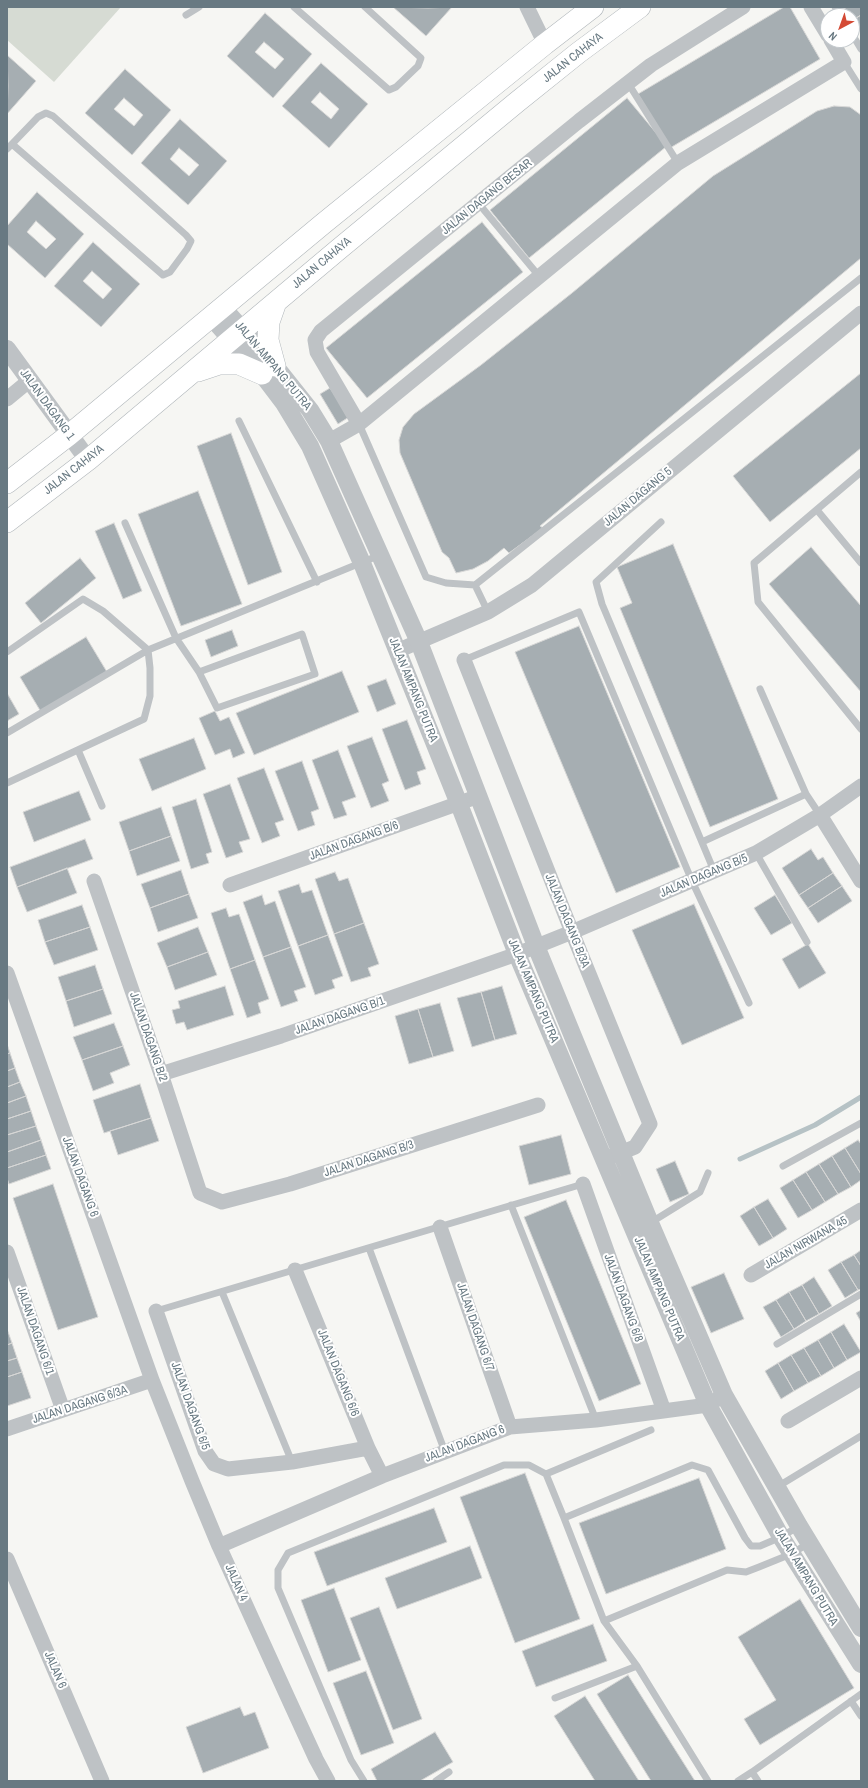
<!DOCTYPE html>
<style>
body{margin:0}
#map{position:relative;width:868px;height:1788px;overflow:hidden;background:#f6f6f3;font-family:"Archivo Narrow",sans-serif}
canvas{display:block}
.frame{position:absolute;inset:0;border:8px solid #687982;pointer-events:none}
.north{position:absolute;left:820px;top:8px;width:40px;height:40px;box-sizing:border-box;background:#fff;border:1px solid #c3c9cd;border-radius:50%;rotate:221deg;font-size:11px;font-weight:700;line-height:16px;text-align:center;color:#687982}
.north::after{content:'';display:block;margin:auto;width:14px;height:18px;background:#d44a35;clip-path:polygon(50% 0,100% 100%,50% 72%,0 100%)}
</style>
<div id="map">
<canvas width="868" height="1788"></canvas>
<div class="frame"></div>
<div class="north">N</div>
</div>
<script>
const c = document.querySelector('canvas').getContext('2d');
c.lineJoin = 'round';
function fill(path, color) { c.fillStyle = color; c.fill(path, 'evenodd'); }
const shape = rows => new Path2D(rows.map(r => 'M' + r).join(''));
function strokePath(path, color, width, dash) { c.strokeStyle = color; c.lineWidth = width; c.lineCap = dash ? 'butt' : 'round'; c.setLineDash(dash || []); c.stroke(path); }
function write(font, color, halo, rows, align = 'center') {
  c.font = font + ' "Archivo Narrow",sans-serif'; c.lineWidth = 4; c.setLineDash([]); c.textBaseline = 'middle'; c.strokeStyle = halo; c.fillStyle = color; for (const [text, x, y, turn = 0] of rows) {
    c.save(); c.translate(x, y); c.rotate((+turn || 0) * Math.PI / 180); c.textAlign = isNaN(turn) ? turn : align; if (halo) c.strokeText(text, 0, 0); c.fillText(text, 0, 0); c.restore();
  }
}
fill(shape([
 [7,7,121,7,54,82,7,40]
]), '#d6dbd3');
strokePath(shape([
 [740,1159,815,1125,861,1097]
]), '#b6c2c5', 5);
const building = shape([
 [393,7,428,8,452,7,426,36,393,7],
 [784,7,790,7,820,59,670,148,638,94,784,7],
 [844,7,861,7,861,15,853,20,852,16,850,16,844,7],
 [265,13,312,54,273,98,227,56,265,13],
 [264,42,284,59,275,69,255,52,264,42],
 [861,15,861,33,853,20,861,15],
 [7,55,36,81,7,114,8,86,7,55],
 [321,63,368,104,329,148,282,106,321,63],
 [320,92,339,109,331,119,311,102,320,92],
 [125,69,171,110,132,155,85,113,125,69],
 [124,98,143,115,134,126,114,109,124,98],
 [627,98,667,146,529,258,490,210,627,98],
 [834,106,850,107,861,115,861,258,540,526,543,528,509,553,504,548,488,561,473,569,456,573,449,558,442,552,400,453,399,440,403,427,414,414,481,365,572,293,713,176,817,111,834,106],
 [180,119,227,161,188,205,141,163,180,119],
 [179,148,199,165,189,176,170,159,179,148],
 [37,192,84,234,45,278,7,244,7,226,37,192],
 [36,221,56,239,46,249,27,232,36,221],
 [482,222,523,272,367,398,326,348,482,222],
 [93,242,140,284,101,327,54,286,93,242],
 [92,271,112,289,103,299,83,281,92,271],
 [861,373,861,448,770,522,733,476,861,373],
 [330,388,349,417,338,424,320,394,330,388],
 [231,433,282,572,248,585,197,446,231,433],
 [198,491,242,604,181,626,138,514,198,491],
 [114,523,142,591,123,599,95,531,114,523],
 [673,544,778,799,710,827,620,608,632,603,617,567,673,544],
 [811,547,861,606,861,692,769,584,811,547],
 [80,558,96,578,41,623,25,603,80,558],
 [579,626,680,867,616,893,515,652,579,626],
 [232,630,238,646,211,657,205,640,232,630],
 [86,637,107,672,41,712,20,677,86,637],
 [342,671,359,712,254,755,236,713,342,671],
 [386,679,396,704,377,712,367,686,386,679],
 [7,693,19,714,7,721,7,693],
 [215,711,220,721,229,717,245,753,233,758,230,749,215,755,199,718,215,711],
 [407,720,426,769,417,772,421,784,405,790,382,729,407,720],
 [372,737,389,781,382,784,389,801,371,808,347,746,372,737],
 [194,738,206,769,152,791,139,759,194,738],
 [338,750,356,797,342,802,347,815,334,819,312,760,338,750],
 [302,761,319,809,311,812,315,825,298,831,275,771,302,761],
 [264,768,284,820,275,823,280,836,262,843,237,778,264,768],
 [230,784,250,839,239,842,243,852,226,858,203,794,230,784],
 [79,791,91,820,34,842,23,812,79,791],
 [196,799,212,852,206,854,209,863,191,869,172,807,196,799],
 [161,807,171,836,129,851,119,822,161,807],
 [171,836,180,861,137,876,129,851,171,836],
 [85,839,93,859,17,887,10,867,85,839],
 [811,849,818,860,823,857,833,873,799,895,782,868,811,849],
 [67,868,77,893,27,912,17,887,67,868],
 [181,870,189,894,150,908,141,884,181,870],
 [335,872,339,881,348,878,364,923,334,934,315,879,335,872],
 [833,873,842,886,808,908,799,895,833,873],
 [299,884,302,893,312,890,328,935,298,946,278,891,299,884],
 [842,886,852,901,818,923,808,908,842,886],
 [189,894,198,918,158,932,150,908,189,894],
 [262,895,265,905,275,901,291,947,263,957,243,902,262,895],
 [775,895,792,923,771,935,754,908,775,895],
 [694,904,744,1018,682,1045,632,930,694,904],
 [82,905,90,927,45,942,38,920,82,905],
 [226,908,229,917,239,914,255,960,230,969,211,913,226,908],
 [364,923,379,964,368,968,371,976,351,982,334,934,364,923],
 [90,927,98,950,54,965,45,942,90,927],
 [198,927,208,952,167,967,157,943,198,927],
 [328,935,343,976,332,980,335,988,315,995,298,946,328,935],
 [808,944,826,973,799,989,782,959,808,944],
 [291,947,306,987,294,991,298,1001,281,1007,263,957,291,947],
 [208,952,217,975,175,990,167,967,208,952],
 [255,960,269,999,258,1003,261,1013,247,1018,230,969,255,960],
 [95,965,103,989,66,1001,58,977,95,965],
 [225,986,234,1015,187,1030,184,1022,176,1024,172,1010,180,1008,178,1001,225,986],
 [502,986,517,1034,495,1040,481,992,502,986],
 [103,989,112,1014,74,1027,66,1001,103,989],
 [481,992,495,1040,472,1047,457,998,481,992],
 [440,1003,454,1051,433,1057,418,1009,440,1003],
 [418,1009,433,1057,409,1064,395,1016,418,1009],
 [114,1023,123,1046,82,1060,73,1037,114,1023],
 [7,1044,10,1053,7,1054,7,1044],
 [123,1046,130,1065,110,1073,114,1083,93,1091,82,1060,123,1046],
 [10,1053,15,1068,7,1071,7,1054,10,1053],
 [15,1068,20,1082,7,1087,7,1071,15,1068],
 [20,1082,26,1096,7,1103,7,1087,20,1082],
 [140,1084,151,1118,104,1133,93,1100,140,1084],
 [26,1096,31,1111,7,1119,7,1103,26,1096],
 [31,1111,36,1126,7,1135,7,1119,31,1111],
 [151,1118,159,1141,118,1155,110,1131,151,1118],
 [36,1126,41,1140,7,1152,7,1135,36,1126],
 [561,1135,571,1174,529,1185,519,1146,561,1135],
 [41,1140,46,1155,7,1168,7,1152,41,1140],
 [858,1140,861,1144,861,1174,845,1148,858,1140],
 [845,1148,861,1174,861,1180,851,1187,832,1156,845,1148],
 [46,1155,51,1169,9,1184,7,1178,7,1168,46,1155],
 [832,1156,851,1187,838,1194,819,1164,832,1156],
 [675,1161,689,1194,670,1202,656,1169,675,1161],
 [819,1164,838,1194,825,1202,806,1172,819,1164],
 [806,1172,825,1202,812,1210,793,1180,806,1172],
 [793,1180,812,1210,798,1218,780,1188,793,1180],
 [53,1184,98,1317,58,1330,13,1198,53,1184],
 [768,1199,787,1229,773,1238,754,1207,768,1199],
 [566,1200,641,1384,599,1401,524,1217,566,1200],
 [754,1207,773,1238,759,1246,740,1216,754,1207],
 [861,1250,861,1266,854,1255,861,1250],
 [854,1255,861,1266,861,1289,858,1290,841,1262,854,1255],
 [841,1262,858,1290,845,1298,828,1270,841,1262],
 [724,1273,744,1319,711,1333,691,1287,724,1273],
 [814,1277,832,1306,819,1314,802,1285,814,1277],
 [802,1285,819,1314,806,1321,789,1292,802,1285],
 [789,1292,806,1321,794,1329,776,1300,789,1292],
 [776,1300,794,1329,781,1337,763,1307,776,1300],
 [861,1310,861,1322,856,1313,861,1310],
 [844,1324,861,1352,847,1360,831,1332,844,1324],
 [7,1329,12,1343,7,1345,7,1329],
 [831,1332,847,1360,834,1368,818,1340,831,1332],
 [818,1340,834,1368,821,1376,804,1348,818,1340],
 [12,1343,17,1358,7,1361,7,1345,12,1343],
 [804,1348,821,1376,808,1383,791,1355,804,1348],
 [791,1355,808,1383,794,1391,778,1363,791,1355],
 [17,1358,22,1372,7,1377,7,1361,17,1358],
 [778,1363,794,1391,781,1399,765,1371,778,1363],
 [22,1372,31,1398,7,1406,7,1377,22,1372],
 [525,1473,580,1619,515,1643,460,1497,525,1473],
 [699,1478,726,1549,606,1594,579,1523,699,1478],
 [434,1508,447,1542,327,1586,314,1552,434,1508],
 [470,1546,482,1578,397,1609,385,1578,470,1546],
 [334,1588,361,1660,328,1672,301,1600,334,1588],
 [800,1599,854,1688,760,1745,744,1719,776,1700,738,1637,800,1599],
 [379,1607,422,1719,393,1730,350,1618,379,1607],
 [593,1624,607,1661,536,1687,522,1651,593,1624],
 [366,1671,394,1743,361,1755,333,1683,366,1671],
 [628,1675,695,1781,651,1781,597,1694,628,1675],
 [585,1696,639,1781,595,1781,554,1716,585,1696],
 [240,1707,244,1716,255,1712,269,1748,203,1773,186,1727,240,1707],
 [435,1732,453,1762,420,1781,377,1781,371,1769,435,1732]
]);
fill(building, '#a6aeb2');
strokePath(building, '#d7d7d6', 1);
const secondary = shape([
 [275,366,268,340,269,322,276,302],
 [198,371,219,364,239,364,262,374],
 [7,483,69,435,324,223,545,44,593,7],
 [7,522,88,460,339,249,517,102,578,53,640,7]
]);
strokePath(secondary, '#b0b6ba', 22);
strokePath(shape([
 [294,7,389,90,396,87,418,66,421,58,365,7],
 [835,7,841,16],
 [186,15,199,7],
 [852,34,861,49],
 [844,62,861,89],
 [628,83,678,163],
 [7,149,12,144,38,117,46,113,53,116,186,235,191,241,187,249,170,272,163,275,12,144],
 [479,204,539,276],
 [239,421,317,582],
 [359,424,426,577,446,583,475,585,861,278],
 [861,472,754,563,758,602,861,729],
 [817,510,861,563],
 [661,522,596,582,602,604,714,871],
 [125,523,176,638,199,672,217,708,315,674,302,634,199,672],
 [475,585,488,612],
 [7,652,83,599,103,611,148,650,7,733],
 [464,660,579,612,692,881,749,1003],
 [78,750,102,806],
 [7,783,144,719,150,696,150,668,148,650,380,555],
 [806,794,820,815],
 [702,842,806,794,760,689],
 [756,853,807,942],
 [783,1166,861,1123],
 [511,1205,596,1420],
 [650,1223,700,1192,708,1173],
 [369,1248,445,1452],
 [222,1292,292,1462],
 [156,1311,583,1184],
 [777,1344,861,1294],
 [546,1474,651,1430],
 [777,1487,861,1436],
 [564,1518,604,1621,637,1666,708,1781],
 [604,1621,727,1570,746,1572,759,1567,791,1554,809,1543],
 [555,1698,637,1666],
 [851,1701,861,1716],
 [364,1781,351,1760,278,1588,278,1570,288,1553,504,1465,529,1465,546,1474,564,1518,692,1465,708,1470,745,1538,751,1546,760,1546,781,1537,799,1526],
 [436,1781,449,1772],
 [738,1781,752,1772],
 [758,1781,752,1772,861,1694]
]), '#bec2c5', 7);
strokePath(shape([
 [527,7,545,44],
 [811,7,828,35],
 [7,399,30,380],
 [359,424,317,352,315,340,321,331,579,121,651,65,743,7],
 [329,441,359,424,678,163,844,62,831,40],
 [397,651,488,612,532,585,861,313],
 [464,660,572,932,650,1124,635,1147,610,1157],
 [820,815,861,881],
 [94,881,161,1074,200,1193,222,1202,290,1184,538,1105],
 [230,885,479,796],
 [7,973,152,1380,192,1481,219,1546,288,1698,316,1759,328,1781],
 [161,1074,281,1036,517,954,572,932,756,853,820,815,861,786],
 [583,1184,664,1411],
 [440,1227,510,1427],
 [7,1252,63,1410],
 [295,1270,368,1448,382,1476],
 [751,1275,861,1210],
 [156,1311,205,1451,214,1464,228,1469,292,1462,368,1448],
 [788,1421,861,1378],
 [7,1429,152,1380],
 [219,1546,382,1476,510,1427,596,1420,708,1405,724,1395],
 [7,1559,102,1781]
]), '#bec2c5', 15);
strokePath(shape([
 [223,308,275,366,310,410,329,441,419,642,536,946,581,1056,650,1223,724,1395,799,1526,861,1628],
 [212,318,262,374,284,403,310,446,362,563,459,804,517,954,708,1405,781,1537,861,1664],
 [7,349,88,460]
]), '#bec2c5', 18);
strokePath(secondary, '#fff', 21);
write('12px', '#687982', '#fff', [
 ["JALAN CAHAYA",573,58,-38],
 ["JALAN DAGANG BESAR",487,197,-39],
 ["JALAN CAHAYA",322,263,-40],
 ["JALAN AMPANG PUTRA",273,366,50],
 ["JALAN DAGANG 1",47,405,54],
 ["JALAN CAHAYA",74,470,-38],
 ["JALAN DAGANG 5",638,497,-40],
 ["JALAN AMPANG PUTRA",413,690,68],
 ["JALAN DAGANG B/6",354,841,-20],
 ["JALAN DAGANG B/5",704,876,-23],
 ["JALAN DAGANG B/3A",567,921,68],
 ["JALAN AMPANG PUTRA",533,991,67],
 ["JALAN DAGANG B/1",340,1016,-19],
 ["JALAN DAGANG B/2",148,1037,71],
 ["JALAN DAGANG B/3",369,1159,-18],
 ["JALAN DAGANG 6",80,1177,70],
 ["JALAN NIRWANA 45",806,1243,-30],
 ["JALAN AMPANG PUTRA",659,1289,67],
 ["JALAN DAGANG 6/8",623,1298,70],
 ["JALAN DAGANG 6/7",475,1327,71],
 ["JALAN DAGANG 6/1",35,1331,71],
 ["JALAN DAGANG 6/6",338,1373,68],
 ["JALAN DAGANG 6/3A",80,1405,-18],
 ["JALAN DAGANG 6/5",190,1406,70],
 ["JALAN DAGANG 6",465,1444,-21],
 ["JALAN AMPANG PUTRA",806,1577,59],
 ["JALAN 4",236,1583,66],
 ["JALAN 6",55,1670,67]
]);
</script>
